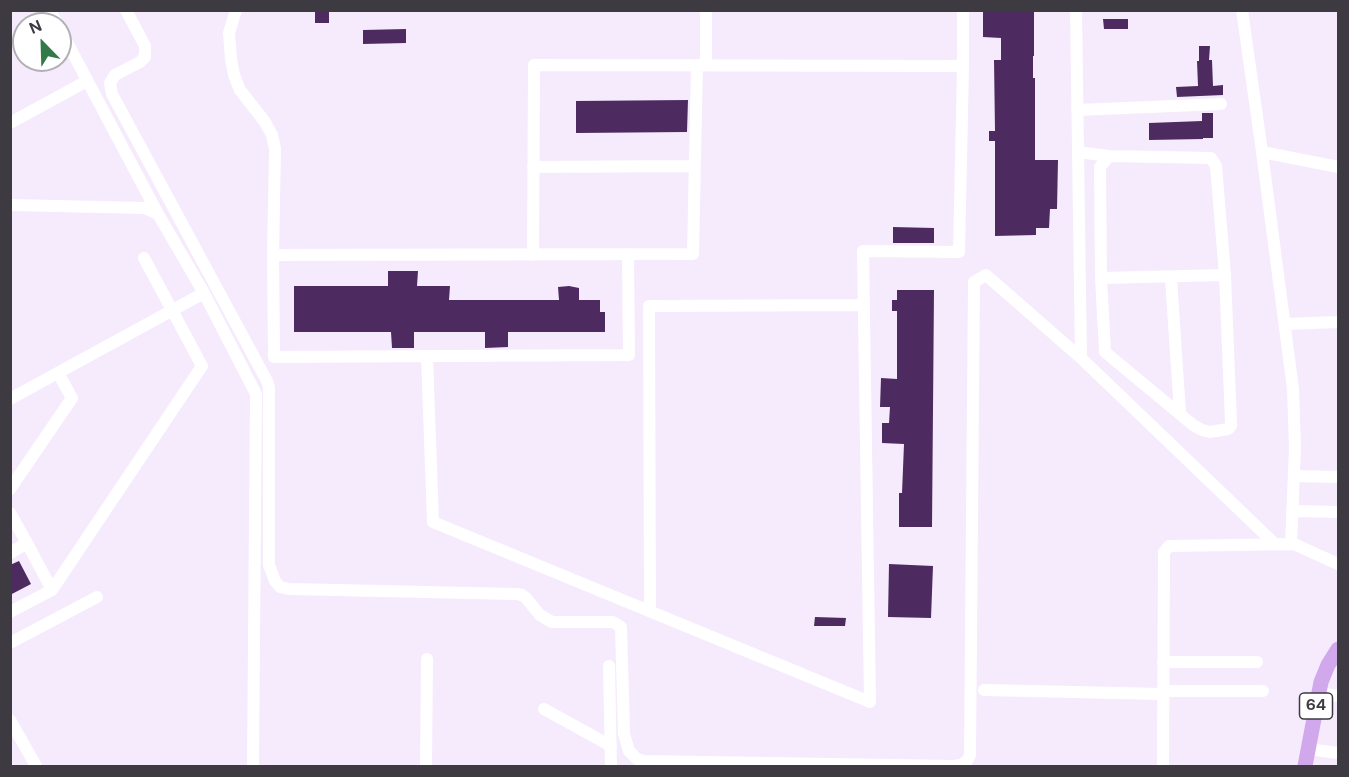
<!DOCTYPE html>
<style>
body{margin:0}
#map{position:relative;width:1349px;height:777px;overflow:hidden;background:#f5ebfc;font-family:"DM Sans",sans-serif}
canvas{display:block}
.frame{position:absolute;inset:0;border:12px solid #3e3a41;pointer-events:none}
.north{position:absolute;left:12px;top:12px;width:60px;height:60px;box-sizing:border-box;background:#fff;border:2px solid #b2b0b3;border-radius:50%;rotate:337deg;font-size:16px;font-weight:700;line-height:24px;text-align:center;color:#3e3a41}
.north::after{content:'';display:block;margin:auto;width:21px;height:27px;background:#327b49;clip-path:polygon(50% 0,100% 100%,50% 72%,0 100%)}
</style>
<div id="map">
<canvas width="1349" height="777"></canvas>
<div class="frame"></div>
<div class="north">N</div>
</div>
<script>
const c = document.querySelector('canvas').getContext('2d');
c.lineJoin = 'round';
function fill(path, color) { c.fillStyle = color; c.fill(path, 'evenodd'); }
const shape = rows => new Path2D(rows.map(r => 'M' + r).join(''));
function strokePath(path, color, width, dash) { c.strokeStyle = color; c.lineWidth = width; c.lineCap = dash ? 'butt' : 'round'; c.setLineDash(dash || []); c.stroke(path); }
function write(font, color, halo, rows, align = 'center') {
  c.font = font + ' "DM Sans",sans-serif'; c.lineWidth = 6; c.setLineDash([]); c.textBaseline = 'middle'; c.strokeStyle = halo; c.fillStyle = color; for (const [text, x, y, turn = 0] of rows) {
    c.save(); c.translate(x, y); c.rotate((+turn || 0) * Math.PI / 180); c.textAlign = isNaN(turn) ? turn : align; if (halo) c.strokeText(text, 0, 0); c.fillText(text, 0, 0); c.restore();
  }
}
fill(shape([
 [315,10,329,10,329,23,315,23],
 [983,10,1034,10,1034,56,1033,56,1033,78,1035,78,1035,160,1058,160,1057,209,1050,209,1049,228,1036,228,1036,235,995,236,995,141,989,141,989,131,995,131,994,60,1001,60,1001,38,983,37],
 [1103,19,1128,19,1128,29,1104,29],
 [406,29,406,43,363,44,363,30],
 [1199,46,1210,46,1209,60,1212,60,1213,86,1223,85,1223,95,1177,97,1176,87,1198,86,1197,61,1199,61],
 [688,100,687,132,576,133,576,101],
 [1202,113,1213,113,1213,138,1203,138,1203,139,1149,140,1149,123,1202,121],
 [893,227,934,228,934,243,893,243],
 [388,271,418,271,417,286,450,286,449,300,559,300,558,287,569,286,579,288,579,300,600,300,600,312,605,312,605,332,508,332,508,347,485,348,485,332,414,332,414,348,392,348,391,332,294,332,294,286,388,286],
 [897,290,934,290,932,527,899,527,899,493,902,493,904,444,882,443,882,423,889,423,890,407,880,407,881,378,897,379,897,311,892,311,892,300,897,300],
 [19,561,31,584,10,595,10,565],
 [889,564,933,566,931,618,888,617],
 [815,617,846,618,845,626,814,626]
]), '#4d2b61');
strokePath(shape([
 [50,10,57,24],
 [126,10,145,46,145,57,140,62,115,75,110,83,112,94,267,381,269,388,269,565,275,581,280,587,289,589,517,594,522,595,526,598,540,615,552,622,613,622,621,627,624,734,629,751,637,759,643,761,954,766,961,765,967,761,970,755,974,282,986,275,1081,358,1275,544],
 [236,10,229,33,231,59,234,75,240,90,265,122,272,135,275,149,273,255,274,357,629,355,628,254],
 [706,10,706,65],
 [1076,10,1081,358],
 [1242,10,1262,152,1293,389,1295,448,1291,544],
 [60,29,158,214,204,293,256,394,253,766],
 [1077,110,1221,104],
 [10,123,87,81],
 [1078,152,1109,156,1100,167,1101,278,1105,352,1193,425,1202,430,1210,432,1228,429,1231,426,1231,422,1225,275,1216,166,1211,158,1109,156],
 [1262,152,1338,167],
 [533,167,695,166],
 [10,205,145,208,158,214],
 [273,255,693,254,697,65],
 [533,255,534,65,963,66,963,10],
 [1101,278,1225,275],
 [1171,278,1180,413],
 [1285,324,1338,322],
 [427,356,433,522,870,702,863,251,959,252,963,66],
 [10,399,204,293],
 [1294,476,1338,477],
 [10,489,72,398,58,373],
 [1292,511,1338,512],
 [10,513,27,543],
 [10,549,12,552,27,543,52,590],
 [650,611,649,306,864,305],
 [10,612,52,590,202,366,144,258],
 [10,643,97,597],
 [1163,662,1257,662],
 [609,666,611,766],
 [984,690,1163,694],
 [1163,691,1263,691],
 [1318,693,1338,696],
 [544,709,611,746],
 [10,720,36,766],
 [1308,749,1338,753],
 [426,766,427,659],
 [1163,766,1164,552,1169,546,1294,544,1338,564]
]), '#fff', 12);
strokePath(shape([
 [1305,766,1321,682,1328,665,1338,649]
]), '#d1a8eb', 15);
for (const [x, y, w] of [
 [1316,706,33]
]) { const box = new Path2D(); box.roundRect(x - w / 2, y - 13, w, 26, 4.5); c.fillStyle = '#fff'; c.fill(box); strokePath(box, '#3e3a41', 1.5); }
write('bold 16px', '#3e3a41', null, [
 ["64",1316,706]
]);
</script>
